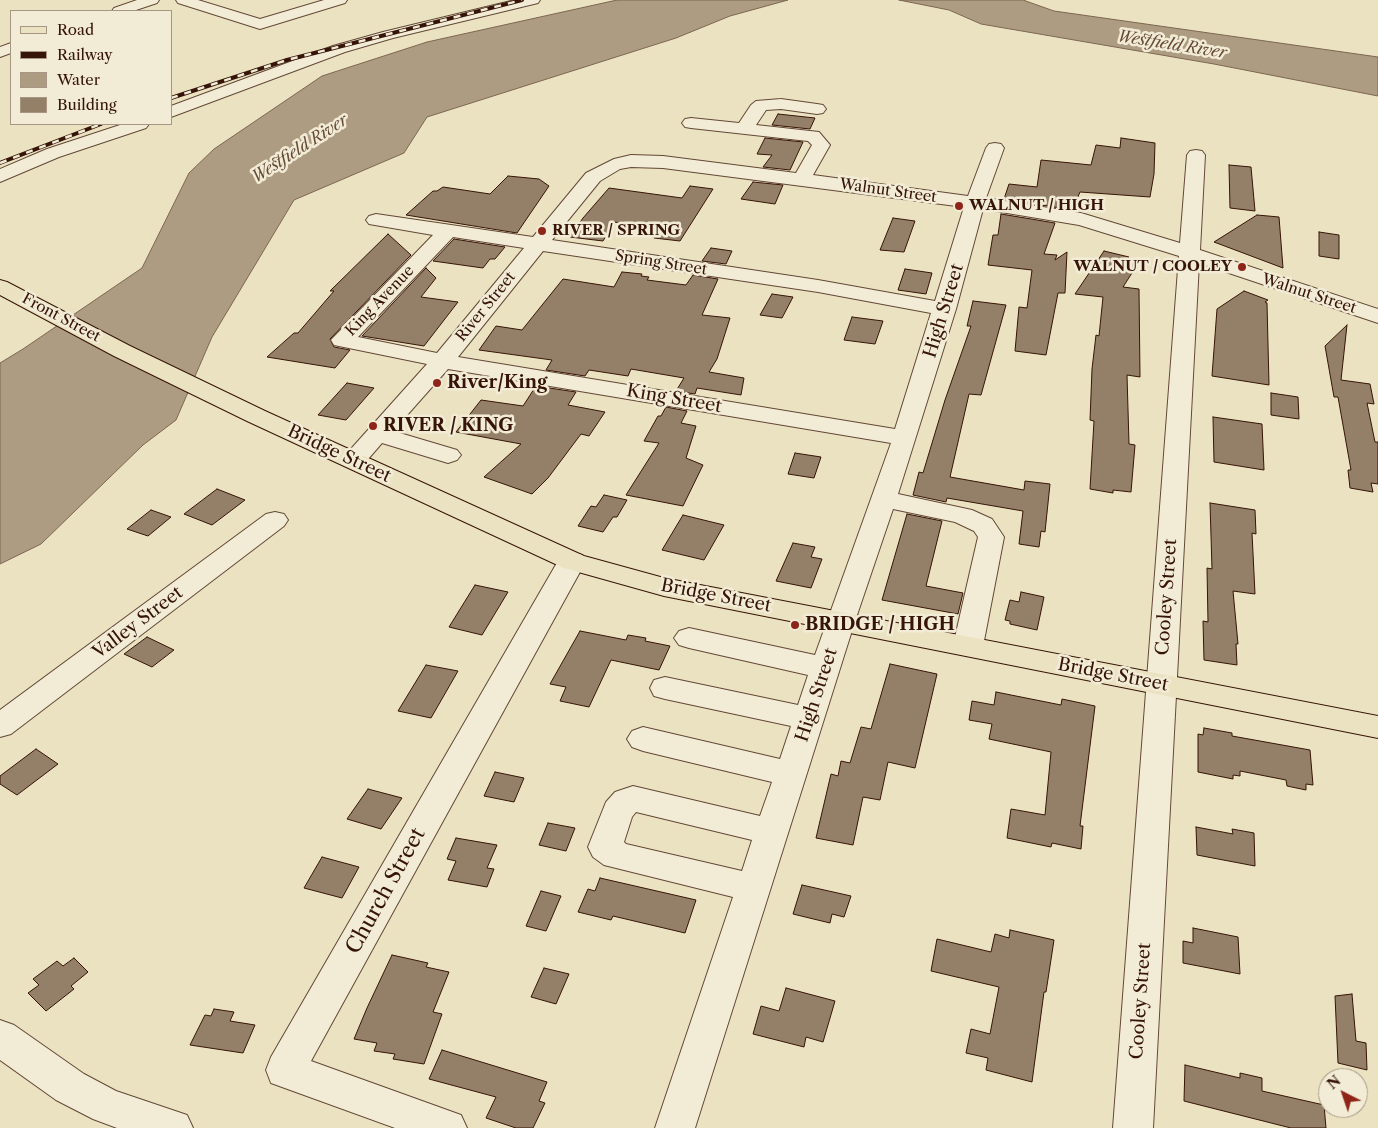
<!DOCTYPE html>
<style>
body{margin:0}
#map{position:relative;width:1378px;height:1128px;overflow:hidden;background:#ebe2c1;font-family:"Libre Caslon Text",serif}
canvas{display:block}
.legend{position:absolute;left:10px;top:10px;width:162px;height:115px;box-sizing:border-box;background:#f2ecd7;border:1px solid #a79684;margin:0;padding:6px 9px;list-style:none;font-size:15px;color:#361407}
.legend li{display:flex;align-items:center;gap:10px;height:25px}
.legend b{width:25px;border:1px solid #a79684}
.north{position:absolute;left:1318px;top:1068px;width:50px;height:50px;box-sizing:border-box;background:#f2ecd7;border:1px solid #a79684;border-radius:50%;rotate:319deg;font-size:14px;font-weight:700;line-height:20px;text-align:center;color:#361407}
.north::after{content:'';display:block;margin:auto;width:18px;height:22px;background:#8f2418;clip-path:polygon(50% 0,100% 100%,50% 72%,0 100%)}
</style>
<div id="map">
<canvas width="1378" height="1128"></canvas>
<ul class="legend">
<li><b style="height:6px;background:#ebe2c1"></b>Road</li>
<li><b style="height:6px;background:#361407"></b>Railway</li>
<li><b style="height:14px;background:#ad9c82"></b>Water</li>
<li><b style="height:14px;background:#947f68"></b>Building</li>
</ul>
<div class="north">N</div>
</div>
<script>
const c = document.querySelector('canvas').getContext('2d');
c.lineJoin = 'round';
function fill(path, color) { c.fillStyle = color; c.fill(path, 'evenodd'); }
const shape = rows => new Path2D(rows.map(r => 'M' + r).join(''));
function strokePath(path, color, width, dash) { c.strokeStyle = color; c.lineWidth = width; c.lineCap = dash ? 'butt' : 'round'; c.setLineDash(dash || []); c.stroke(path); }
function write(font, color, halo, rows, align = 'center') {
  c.font = font + ' "Libre Caslon Text",serif'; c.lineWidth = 5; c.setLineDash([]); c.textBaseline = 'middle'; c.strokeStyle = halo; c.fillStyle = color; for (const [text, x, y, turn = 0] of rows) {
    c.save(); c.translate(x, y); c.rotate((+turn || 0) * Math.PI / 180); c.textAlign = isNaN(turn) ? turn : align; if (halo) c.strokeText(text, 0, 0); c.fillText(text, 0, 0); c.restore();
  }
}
const water = shape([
 [617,0,788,0,730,16,676,38,427,117,404,153,294,200,212,337,176,420,143,445,41,544,0,564,0,363,23,349,142,268,189,173,214,149,322,76,427,42,617,0],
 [899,0,1023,0,1054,11,1378,57,1378,96,1214,64,981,24,949,10,899,0]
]);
fill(water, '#ad9c82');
strokePath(water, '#7d6651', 1);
const building = shape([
 [778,114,815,118,810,129,772,125,778,114],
 [765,138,803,142,790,170,763,167,772,155,757,154,765,138],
 [1121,138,1155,143,1154,174,1150,197,1080,192,1077,199,1064,198,1060,208,1004,199,1009,184,1037,187,1041,160,1091,165,1096,145,1120,148,1121,138],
 [1229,165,1251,167,1255,211,1230,208,1229,165],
 [508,176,539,179,549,186,517,233,406,215,433,191,437,191,443,187,490,194,508,176],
 [753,182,783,185,775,204,741,199,753,182],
 [690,186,713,189,680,241,654,238,659,228,614,222,603,241,570,237,583,218,609,188,682,198,690,186],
 [1001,214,1055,223,1044,254,1057,255,1055,260,1067,252,1065,293,1058,293,1046,355,1015,351,1019,307,1027,308,1032,270,988,265,993,235,998,235,1001,214],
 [1257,215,1279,217,1283,268,1214,242,1257,215],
 [893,218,915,221,904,252,880,250,893,218],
 [1319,232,1339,235,1339,259,1319,256,1319,232],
 [388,234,411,255,330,339,334,347,350,350,335,368,267,357,294,333,298,333,334,291,330,291,388,234],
 [454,239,505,247,495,259,490,259,483,268,433,261,454,239],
 [711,248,732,251,726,264,702,261,711,248],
 [1104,251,1129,257,1127,259,1139,262,1123,287,1139,289,1140,377,1127,375,1129,444,1135,445,1131,492,1113,490,1113,493,1090,489,1094,421,1090,420,1092,369,1096,335,1099,336,1103,297,1075,294,1104,251],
 [426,268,436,278,421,297,458,302,424,346,362,336,426,268],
 [905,269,932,273,926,294,898,290,905,269],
 [622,272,642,274,641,276,649,277,647,280,686,285,693,275,718,279,702,315,730,318,717,359,709,372,744,378,741,395,697,388,695,394,676,391,684,378,631,369,628,376,589,370,585,376,546,370,552,360,479,350,496,326,522,330,563,279,614,287,622,272],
 [1244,291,1268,300,1265,302,1267,303,1269,385,1212,376,1217,309,1244,291],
 [772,294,793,297,782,318,760,315,772,294],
 [973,301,1006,305,981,395,969,394,950,477,1024,490,1025,481,1050,484,1045,532,1041,531,1039,547,1019,544,1023,511,947,498,946,502,913,495,919,472,923,473,945,400,971,326,967,326,973,301],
 [852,317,883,321,875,344,844,340,852,317],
 [1347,325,1341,380,1370,384,1374,404,1367,403,1375,442,1378,442,1378,484,1371,483,1373,492,1350,488,1348,470,1351,470,1338,397,1334,397,1325,346,1347,325],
 [347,383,374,388,346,420,318,415,347,383],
 [536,386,576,392,568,405,605,412,589,436,581,434,548,478,532,494,484,477,521,444,456,432,481,400,523,406,536,386],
 [1271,393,1298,397,1299,419,1271,415,1271,393],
 [666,407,687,411,681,423,696,426,686,458,703,465,683,506,626,495,659,443,644,441,658,416,661,416,666,407],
 [1213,417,1262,424,1264,470,1214,462,1213,417],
 [795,453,821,457,814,478,788,474,795,453],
 [217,489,245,500,212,525,184,514,217,489],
 [604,495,627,500,617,517,613,517,603,532,578,526,591,506,596,507,604,495],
 [1210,503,1255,510,1256,534,1252,533,1255,594,1233,591,1238,644,1236,644,1237,665,1204,660,1203,621,1208,622,1207,568,1212,569,1210,503],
 [151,510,171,517,148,536,127,529,151,510],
 [907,514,942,521,926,586,963,593,958,614,882,600,907,514],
 [683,515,724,525,704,560,662,550,683,515],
 [793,543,815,547,811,557,822,559,811,588,776,581,793,543],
 [475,585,508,592,482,635,449,627,475,585],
 [1021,592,1044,597,1037,630,1010,624,1010,621,1005,620,1010,600,1019,602,1021,592],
 [580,631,626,640,628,635,646,638,645,641,670,646,659,670,611,660,589,707,560,701,566,687,550,684,580,631],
 [147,637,174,650,152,667,124,654,147,637],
 [890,664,937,674,915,768,888,762,880,800,863,797,853,845,816,838,831,774,838,776,841,761,850,763,861,727,871,729,890,664],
 [426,665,458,671,431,718,398,711,426,665],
 [996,692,1061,705,1062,699,1095,706,1080,826,1083,826,1081,849,1052,843,1051,847,1007,838,1011,809,1045,815,1051,752,989,739,992,724,969,720,972,701,994,705,996,692],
 [1204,728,1232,733,1232,736,1310,750,1313,785,1306,784,1306,790,1287,786,1286,780,1240,771,1240,776,1233,775,1233,779,1198,772,1198,734,1203,735,1204,728],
 [36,749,58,764,17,795,0,784,0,776,36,749],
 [495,772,524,778,514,802,484,796,495,772],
 [368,789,402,798,381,829,347,819,368,789],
 [548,823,575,828,566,851,539,845,548,823],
 [1196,827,1233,834,1232,829,1254,833,1255,866,1197,855,1196,827],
 [456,838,497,845,487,868,494,869,487,887,448,880,456,861,447,859,456,838],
 [322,857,359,867,342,898,304,888,322,857],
 [600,878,696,900,685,933,613,916,611,920,578,912,588,889,595,891,600,878],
 [802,885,851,896,844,917,832,914,830,923,793,914,802,885],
 [541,891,561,896,546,931,526,926,541,891],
 [1193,928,1238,937,1240,974,1183,963,1183,941,1193,943,1193,928],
 [1010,930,1054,940,1046,992,1044,992,1032,1082,986,1070,988,1058,966,1053,971,1029,990,1034,999,987,931,971,937,939,991,952,995,934,1009,938,1010,930],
 [392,955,428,963,426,967,449,972,433,1012,442,1014,424,1064,393,1059,395,1054,374,1051,377,1043,354,1039,367,1008,392,955],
 [74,958,88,972,71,986,74,989,46,1011,28,993,39,985,33,979,57,961,63,966,74,958],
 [544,968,569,974,556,1004,531,997,544,968],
 [786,988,835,1001,823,1042,806,1037,804,1047,753,1034,761,1006,779,1011,786,988],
 [1352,994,1356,1041,1366,1043,1367,1070,1338,1063,1335,996,1352,994],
 [214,1009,234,1012,230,1021,255,1025,243,1053,190,1045,205,1015,211,1016,214,1009],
 [442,1050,547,1082,539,1101,545,1103,533,1128,516,1128,486,1118,496,1097,429,1079,442,1050],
 [1185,1065,1240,1078,1240,1073,1262,1078,1262,1091,1324,1105,1326,1128,1291,1128,1184,1101,1185,1065]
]);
fill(building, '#947f68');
strokePath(building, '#361407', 1);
const minor = shape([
 [137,0,159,0,157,3,133,11,112,11,114,8,137,0],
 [176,0,198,0,260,19,324,0,347,0,345,3,260,29,178,3,176,0],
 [515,0,540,0,538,3,393,38,345,52,171,117,171,106,333,46,383,32,515,0],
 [11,43,11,53,0,57,0,47,11,43],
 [781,99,817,104,823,105,826,109,823,113,817,114,781,109,766,110,756,125,819,132,830,145,813,175,968,196,986,148,989,144,995,143,1001,144,1004,148,986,198,1081,213,1180,243,1187,155,1190,151,1196,150,1202,151,1205,155,1200,250,1378,309,1378,323,1199,263,1153,1128,1113,1128,1179,256,1079,225,983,209,956,309,898,494,972,510,992,519,1004,537,983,646,978,653,968,656,958,653,953,646,978,537,974,531,955,522,893,509,855,621,695,1128,655,1128,733,897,604,865,593,857,588,847,606,802,615,792,633,786,760,816,772,782,643,751,632,747,627,739,632,731,643,727,780,759,791,726,665,699,654,696,650,688,654,680,665,677,798,705,808,675,689,648,679,645,674,638,679,631,689,628,815,655,891,443,448,369,393,431,457,450,461,455,457,460,448,463,382,443,363,465,354,468,345,465,341,460,427,364,334,345,331,340,433,235,369,224,366,220,369,216,376,214,533,237,586,173,614,159,631,155,663,156,796,173,812,145,808,141,691,128,685,127,682,123,685,119,691,118,739,123,751,105,756,101,781,99],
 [631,167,663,168,964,207,935,301,818,280,552,240,600,181,620,169,631,167],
 [453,237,524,248,437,353,358,337,453,237],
 [543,251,818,292,931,313,895,429,458,357,543,251],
 [636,812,752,840,742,871,626,844,624,842,632,817,636,812],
 [123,124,149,124,146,128,59,157,0,182,0,169,47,149,123,124],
 [275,512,284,514,288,520,284,526,11,734,0,737,0,710,266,514,275,512],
 [572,552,582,555,586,561,311,1061,461,1115,467,1128,395,1128,271,1083,266,1070,271,1057,558,561,562,555,572,552],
 [0,1020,14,1025,84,1074,116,1091,187,1115,193,1128,117,1128,93,1119,56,1100,0,1060,0,1020]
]);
const major = shape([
 [0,280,7,282,130,346,265,411,584,556,664,578,1378,716,1378,738,664,596,564,568,247,421,114,356,0,295,0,280]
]);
strokePath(minor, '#634836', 2);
strokePath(major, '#361407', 2);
fill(minor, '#f2ecd7');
fill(major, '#ebe2c1');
const rail = shape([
 [171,98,287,60,522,0],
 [0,163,101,124]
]);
strokePath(rail, '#361407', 4);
strokePath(rail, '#f2ecd7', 2.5, [7]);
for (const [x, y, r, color] of [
 [959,206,5,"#8f2418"],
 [542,231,5,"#8f2418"],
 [1242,267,5,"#8f2418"],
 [437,383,5,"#8f2418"],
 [373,426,5,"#8f2418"],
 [795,625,5,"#8f2418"]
]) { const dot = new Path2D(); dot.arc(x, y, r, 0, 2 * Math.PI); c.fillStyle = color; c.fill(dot); strokePath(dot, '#f2ecd7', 2); }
write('15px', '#361407', '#f2ecd7', [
 ["Walnut Street",888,191,8],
 ["Spring Street",661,263,9],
 ["Walnut Street",1309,294,18],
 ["King Avenue",380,301,-46],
 ["River Street",486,307,-51],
 ["Front Street",61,318,28]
]);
write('bold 15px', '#361407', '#f2ecd7', [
 ["WALNUT / HIGH",969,206],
 ["RIVER / SPRING",552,231],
 ["WALNUT / COOLEY",1232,267,"right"]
], 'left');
write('italic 16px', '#664a38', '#f2ecd7', [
 ["Westfield River",1172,45,9],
 ["Westfield River",300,149,-33]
]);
write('18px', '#361407', '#f2ecd7', [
 ["High Street",944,311,-73],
 ["King Street",674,399,10],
 ["Bridge Street",339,454,25],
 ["Bridge Street",716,596,11],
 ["Cooley Street",1167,597,-86],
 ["Valley Street",138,623,-37],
 ["Bridge Street",1113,675,11],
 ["High Street",817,695,-72],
 ["Cooley Street",1141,1001,-86]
]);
write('bold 18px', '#361407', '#f2ecd7', [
 ["River/King",447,383],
 ["RIVER / KING",383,426],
 ["BRIDGE / HIGH",805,625]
], 'left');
write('21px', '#361407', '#f2ecd7', [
 ["Church Street",386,891,-61]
]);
</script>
